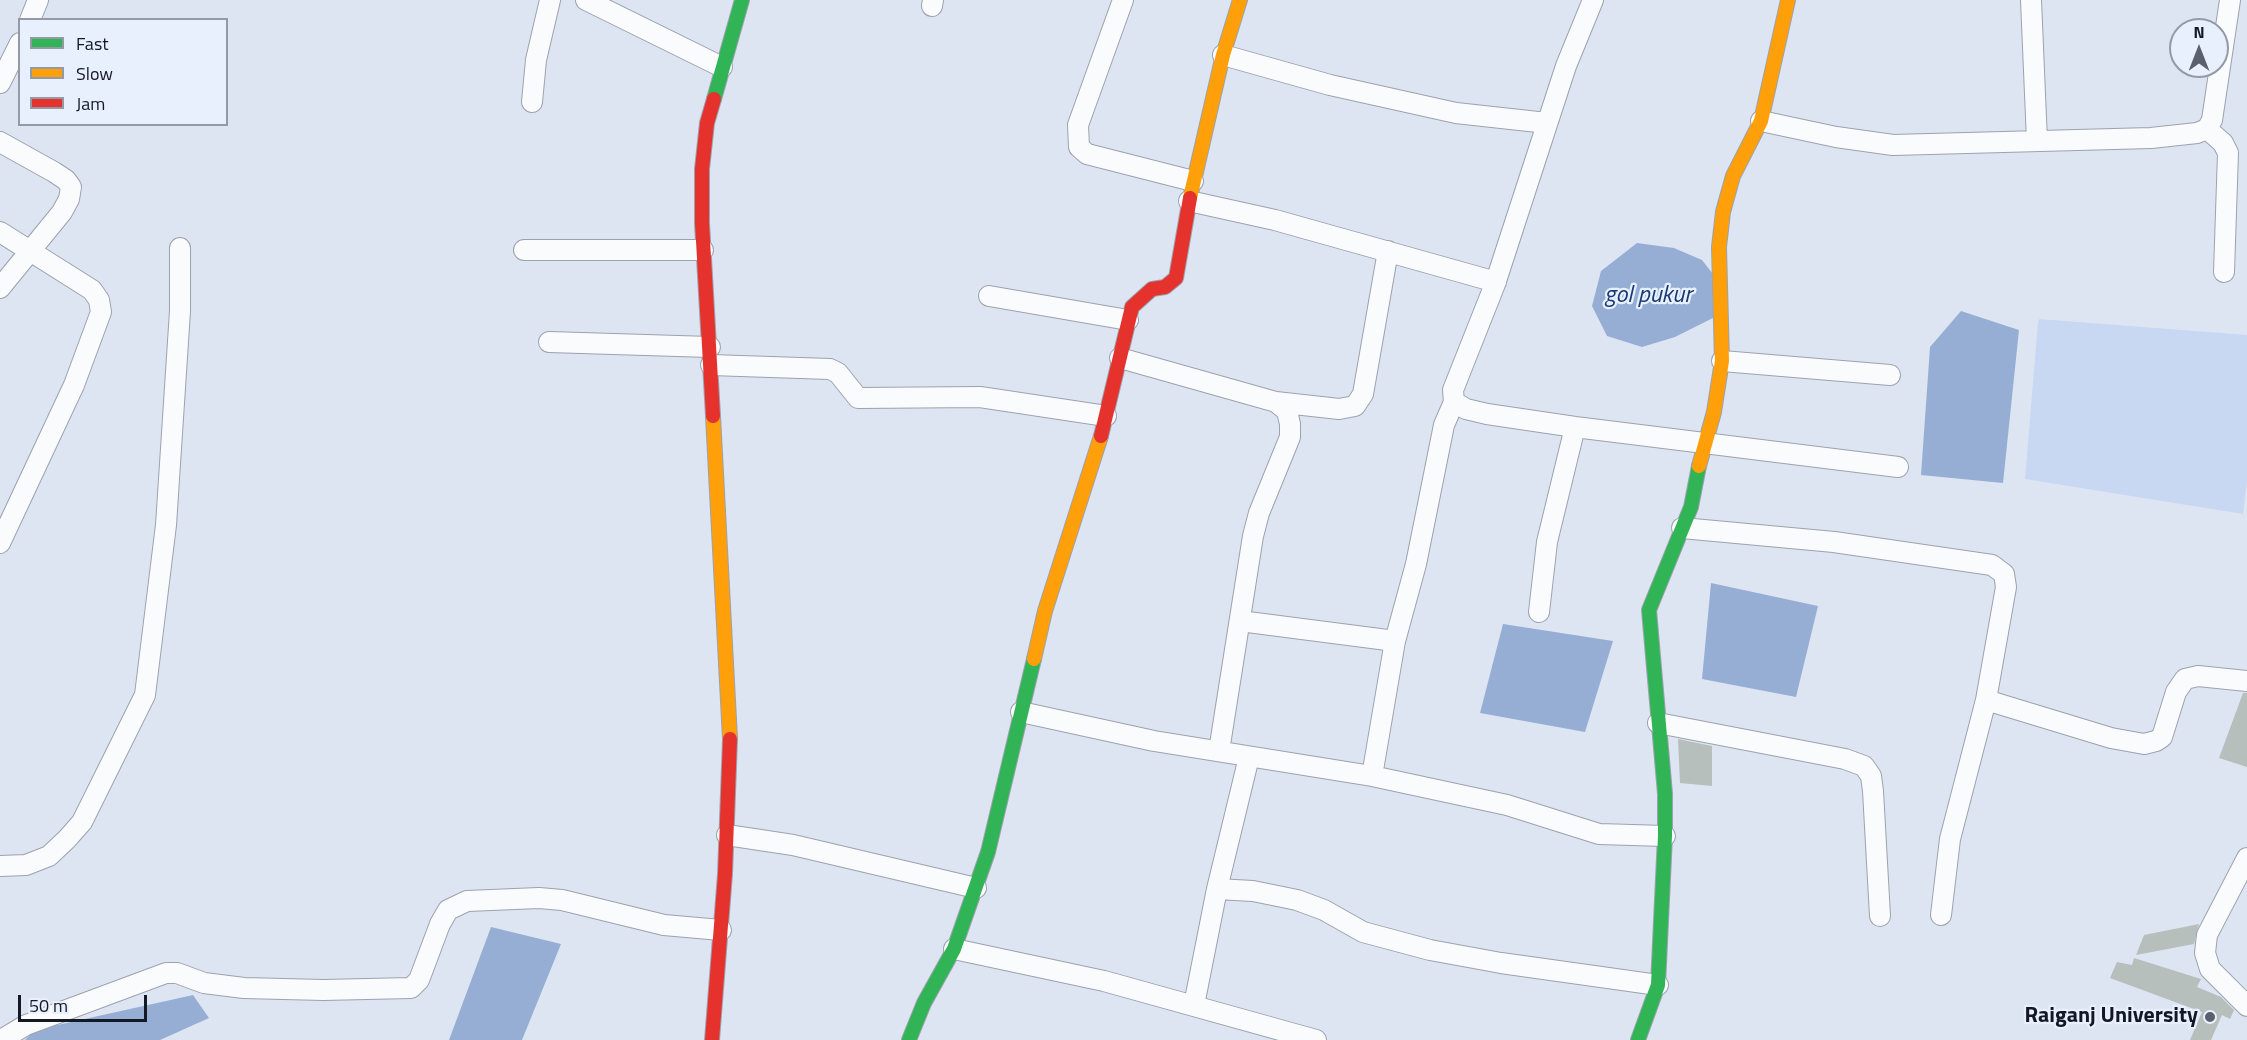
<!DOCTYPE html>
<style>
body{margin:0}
#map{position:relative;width:2247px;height:1040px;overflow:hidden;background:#dde5f3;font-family:"Titillium Web",sans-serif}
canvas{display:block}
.legend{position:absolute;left:18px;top:18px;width:210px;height:108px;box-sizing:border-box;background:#e8f0fd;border:2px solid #939aa6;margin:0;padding:8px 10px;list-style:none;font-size:18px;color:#131924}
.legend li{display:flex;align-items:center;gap:12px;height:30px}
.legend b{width:30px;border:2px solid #939aa6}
.north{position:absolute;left:2169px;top:18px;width:60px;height:60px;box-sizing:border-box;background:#e8f0fd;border:2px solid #939aa6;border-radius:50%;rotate:0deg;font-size:16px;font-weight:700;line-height:24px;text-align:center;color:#131924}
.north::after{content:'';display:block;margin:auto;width:21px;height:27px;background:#5a606c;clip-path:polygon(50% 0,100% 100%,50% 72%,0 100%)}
.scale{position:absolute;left:18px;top:995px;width:129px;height:27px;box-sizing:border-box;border:3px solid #131924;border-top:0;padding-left:8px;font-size:18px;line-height:21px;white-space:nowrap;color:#131924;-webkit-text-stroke:4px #e8f0fd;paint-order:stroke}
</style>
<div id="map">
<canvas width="2247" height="1040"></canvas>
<ul class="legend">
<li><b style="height:8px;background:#30b455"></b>Fast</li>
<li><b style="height:8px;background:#ff9f0a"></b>Slow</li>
<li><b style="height:8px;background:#e5322d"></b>Jam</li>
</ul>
<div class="north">N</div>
<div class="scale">50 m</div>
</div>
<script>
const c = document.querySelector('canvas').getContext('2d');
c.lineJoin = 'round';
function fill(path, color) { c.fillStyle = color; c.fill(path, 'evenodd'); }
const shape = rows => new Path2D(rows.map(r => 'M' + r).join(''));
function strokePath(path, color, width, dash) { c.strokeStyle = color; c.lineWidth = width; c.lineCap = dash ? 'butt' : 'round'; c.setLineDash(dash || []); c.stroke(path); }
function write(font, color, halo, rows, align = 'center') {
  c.font = font + ' "Titillium Web",sans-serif'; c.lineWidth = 4.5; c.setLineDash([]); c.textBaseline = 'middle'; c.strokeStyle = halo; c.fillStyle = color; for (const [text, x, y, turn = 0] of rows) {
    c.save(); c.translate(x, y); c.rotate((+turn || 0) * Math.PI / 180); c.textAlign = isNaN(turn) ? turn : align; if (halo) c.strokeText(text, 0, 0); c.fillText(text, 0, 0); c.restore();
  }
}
fill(shape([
 [2060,263,2039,319,2247,335,2247,482,2243,514,2025,479,2038,322]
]), '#c8d8f2');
fill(shape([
 [1637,243,1674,248,1702,260,1716,278,1717,316,1675,337,1642,347,1607,336,1592,306,1601,271],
 [1961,311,2019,330,2003,483,1921,475,1930,347],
 [1711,583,1818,606,1796,697,1702,679],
 [1503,624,1613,641,1585,732,1480,713],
 [491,927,561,944,522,1040,449,1040],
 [193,995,209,1018,160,1040,25,1040,35,1030]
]), '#97aed4');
fill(shape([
 [2243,693,2247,693,2247,767,2219,758],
 [1678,739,1712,746,1712,786,1680,783],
 [2199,924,2194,944,2136,955,2144,935],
 [2134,958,2201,979,2197,987,2221,997,2234,1010,2230,1019,2222,1015,2211,1040,2190,1040,2202,1012,2110,978,2117,962,2132,965]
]), '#b6bfbc');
const street = shape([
 [586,0,722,67],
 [1123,0,1078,125,1079,147,1087,154,1193,181],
 [1593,0,1566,66,1495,284,1453,390,1454,402,1466,409,1487,414,1575,427,1898,467],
 [2031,0,2037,141],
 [932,6,933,0],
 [30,20,38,0],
 [1223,55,1330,85,1456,113,1547,123],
 [0,83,20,43],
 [532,102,536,60,550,0],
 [1761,121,1836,137,1893,145,2151,138,2197,133,2207,129,2212,120,2230,0],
 [2207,129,2223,143,2228,153,2224,272],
 [0,142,54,172,66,180,71,187,69,199,62,212,0,288],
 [1189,201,1275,220,1496,282],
 [0,232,92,290,99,300,101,312,74,385,0,543],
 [524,250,703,250],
 [989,296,1128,320],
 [549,342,710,347],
 [1120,358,1276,402,1287,411,1290,424,1290,437,1259,513,1253,536,1219,751],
 [1722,361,1890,375],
 [711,365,830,369,838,373,858,398,980,397,1106,416],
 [1276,402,1339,409,1355,406,1363,394,1388,251],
 [1682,528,1834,542,1992,565,2004,574,2006,587,1986,700,2111,738,2144,744,2156,741,2162,737,2176,692,2185,679,2198,676,2247,681],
 [1539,612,1547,542,1575,427],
 [1240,621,1395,641,1416,564,1444,425,1454,402],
 [1021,712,1154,741,1372,776,1507,805,1599,834,1665,836],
 [1658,723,1845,759,1864,766,1871,776,1873,791,1880,916],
 [1372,776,1395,641],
 [727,835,793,845,976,888],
 [2247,858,2207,935,2205,953,2210,969,2247,1006],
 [0,866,26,865,49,856,67,839,82,822,145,695,166,525,180,311,180,248],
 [1217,889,1253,891,1297,900,1324,910,1363,932,1430,950,1501,963,1658,985],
 [1941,915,1950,839,1986,700],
 [954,949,1104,981,1316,1040],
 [1194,1005,1217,889,1249,757],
 [1,1040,26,1025,166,973,177,973,204,983,244,988,323,990,411,988,419,980,440,924,448,910,467,901,539,898,562,900,664,925,721,930]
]);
const fast = shape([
 [714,99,742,0],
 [909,1040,924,1003,954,949,988,852,1034,659],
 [1638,1040,1658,985,1665,836,1665,794,1649,610,1691,507,1699,466]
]);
const slow = shape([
 [1190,198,1223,55,1240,0],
 [713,416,730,739],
 [1699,466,1714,412,1722,361,1719,247,1723,212,1733,176,1761,121,1788,0],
 [1034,659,1045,611,1101,436]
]);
const jam = shape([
 [713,416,702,223,702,169,707,123,714,99],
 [1101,436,1132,307,1152,289,1165,287,1176,278,1190,198],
 [712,1040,725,874,730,739]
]);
strokePath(street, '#9ca2ae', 22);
strokePath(fast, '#9ca2ae', 16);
strokePath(slow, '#9ca2ae', 16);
strokePath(jam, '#9ca2ae', 16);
strokePath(street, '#fafbfd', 20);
strokePath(fast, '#30b455', 14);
strokePath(slow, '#ff9f0a', 14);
strokePath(jam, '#e5322d', 14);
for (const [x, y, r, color] of [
 [2210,1017,6,"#5a606c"]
]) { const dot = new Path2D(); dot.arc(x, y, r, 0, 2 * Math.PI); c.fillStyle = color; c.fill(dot); strokePath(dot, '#e8f0fd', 2); }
write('bold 22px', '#131924', '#e8f0fd', [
 ["Raiganj University",2198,1017]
], 'right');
write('italic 24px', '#173a75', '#e8f0fd', [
 ["gol pukur",1648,296]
]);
</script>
